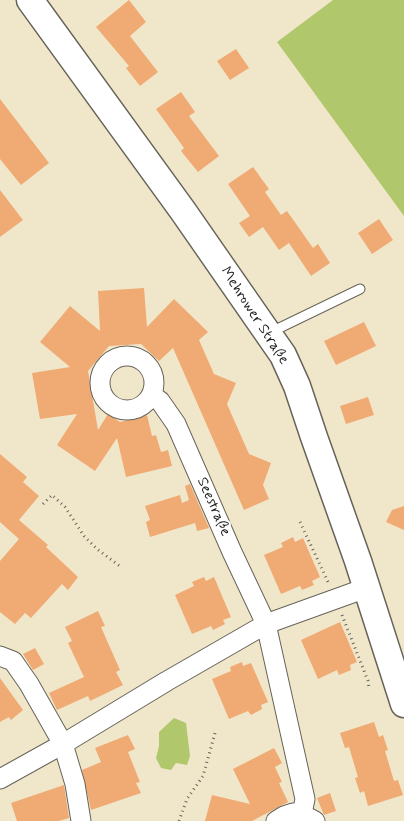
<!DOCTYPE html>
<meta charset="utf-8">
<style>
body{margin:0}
canvas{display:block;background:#f0e7cb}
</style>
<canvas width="404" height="821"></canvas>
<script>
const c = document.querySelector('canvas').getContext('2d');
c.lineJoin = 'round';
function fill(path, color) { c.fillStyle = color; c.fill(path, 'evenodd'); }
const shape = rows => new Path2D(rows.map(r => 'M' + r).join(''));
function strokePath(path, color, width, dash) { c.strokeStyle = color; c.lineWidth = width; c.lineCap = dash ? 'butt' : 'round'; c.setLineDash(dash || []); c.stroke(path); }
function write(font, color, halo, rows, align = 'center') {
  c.font = font + ' Mynerve,sans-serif'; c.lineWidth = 4; c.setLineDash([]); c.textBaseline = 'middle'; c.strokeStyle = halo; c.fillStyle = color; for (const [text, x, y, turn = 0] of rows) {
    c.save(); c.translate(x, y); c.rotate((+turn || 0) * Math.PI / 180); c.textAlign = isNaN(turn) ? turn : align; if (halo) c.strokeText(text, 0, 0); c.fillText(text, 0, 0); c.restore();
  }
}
fill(shape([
 [333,0,404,0,404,216,277,42],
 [174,718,186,723,190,756,187,765,176,763,171,770,161,768,156,758,159,746,159,732]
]), '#b1c76c');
fill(shape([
 [129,0,146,22,130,36,158,72,140,86,126,68,129,66,96,27],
 [236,49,249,68,230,80,217,61],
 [181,92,195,112,189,116,219,156,198,172,181,151,184,148,156,109],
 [0,99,49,163,21,185,0,159],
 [253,167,269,189,265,192,281,215,287,211,313,248,318,244,330,263,311,276,289,243,279,250,263,227,249,237,239,223,250,216,228,184],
 [0,190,23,220,0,237],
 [379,219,393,240,372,254,358,233],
 [144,288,147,327,174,299,208,332,199,340,214,374,236,383,227,404,249,454,271,463,263,485,269,499,244,510,173,348,159,361,141,344,109,346,88,371,98,430,108,414,120,422,147,415,152,436,156,435,161,452,168,450,172,466,126,477,117,438,95,471,57,445,77,414,40,419,32,373,70,367,40,342,70,306,100,331,98,291],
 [364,322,376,346,336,365,324,341],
 [368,397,374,415,346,424,340,406],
 [0,454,27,477,23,482,39,496,19,520,48,545,46,547,78,577,68,590,62,584,31,618,25,613,15,624,0,612,0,561,19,539,0,522],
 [190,484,209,528,197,531,195,523,150,537,146,522,150,520,145,506,180,495,182,503,189,500,185,486],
 [404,506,404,530,386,522,392,510],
 [293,537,295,542,303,538,320,577,312,581,314,585,302,590,300,586,281,594,264,555,283,547,281,543],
 [204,577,206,581,214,577,231,617,223,620,225,624,213,630,211,626,192,634,175,595,194,586,192,582],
 [98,611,105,626,101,627,120,670,116,672,123,685,90,701,88,696,57,710,49,693,84,677,68,643,72,641,65,627],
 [340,622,357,662,350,665,351,670,339,675,337,670,318,679,301,640],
 [35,648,44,664,33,670,23,654],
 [242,662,243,666,251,663,268,702,261,705,262,709,251,715,248,711,229,719,212,679,231,671,230,667],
 [0,678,23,710,11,720,9,717,0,722],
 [374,722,379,737,383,735,388,750,385,751,394,781,398,780,403,795,368,806,364,791,360,793,355,778,358,777,349,747,345,748,340,733],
 [128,735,135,749,128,752,140,782,136,783,141,793,91,810,82,770,101,762,95,748],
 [274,748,282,763,275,767,282,782,279,783,288,802,252,821,205,821,212,795,250,804,233,769],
 [64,785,69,818,59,821,17,821,11,803],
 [330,793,336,811,324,815,317,798]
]), '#f0aa73');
const service = shape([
 [271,332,360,289]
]);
const minor = shape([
 '100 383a27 27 0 1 1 54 0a27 27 0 1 1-54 0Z',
 [152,395,160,401,176,424,232,552,266,624,305,799,302,814],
 [0,656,13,661,29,684,63,744,75,784,81,821],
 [0,779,63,744,167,681,266,624,366,588],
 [276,821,284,816,293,813,302,814,315,821]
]);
const secondary = shape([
 [30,0,183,211,283,355,297,386,314,437,358,561,404,704]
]);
strokePath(service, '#666359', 11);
strokePath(minor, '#666359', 21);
strokePath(secondary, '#666359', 29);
strokePath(shape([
 [43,504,52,495,65,507,84,536,97,549,121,567],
 [300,522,329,584],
 [342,615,368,681,369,689],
 [179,821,187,799,203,776,215,733]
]), '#666359', 3, [1, 4]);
strokePath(service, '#fff', 9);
strokePath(minor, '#fff', 19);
strokePath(secondary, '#fff', 26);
write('15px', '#1c1c1c', '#fff', [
 ["Mehrower Straße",254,316,57],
 ["Seestraße",213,507,66]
]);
</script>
